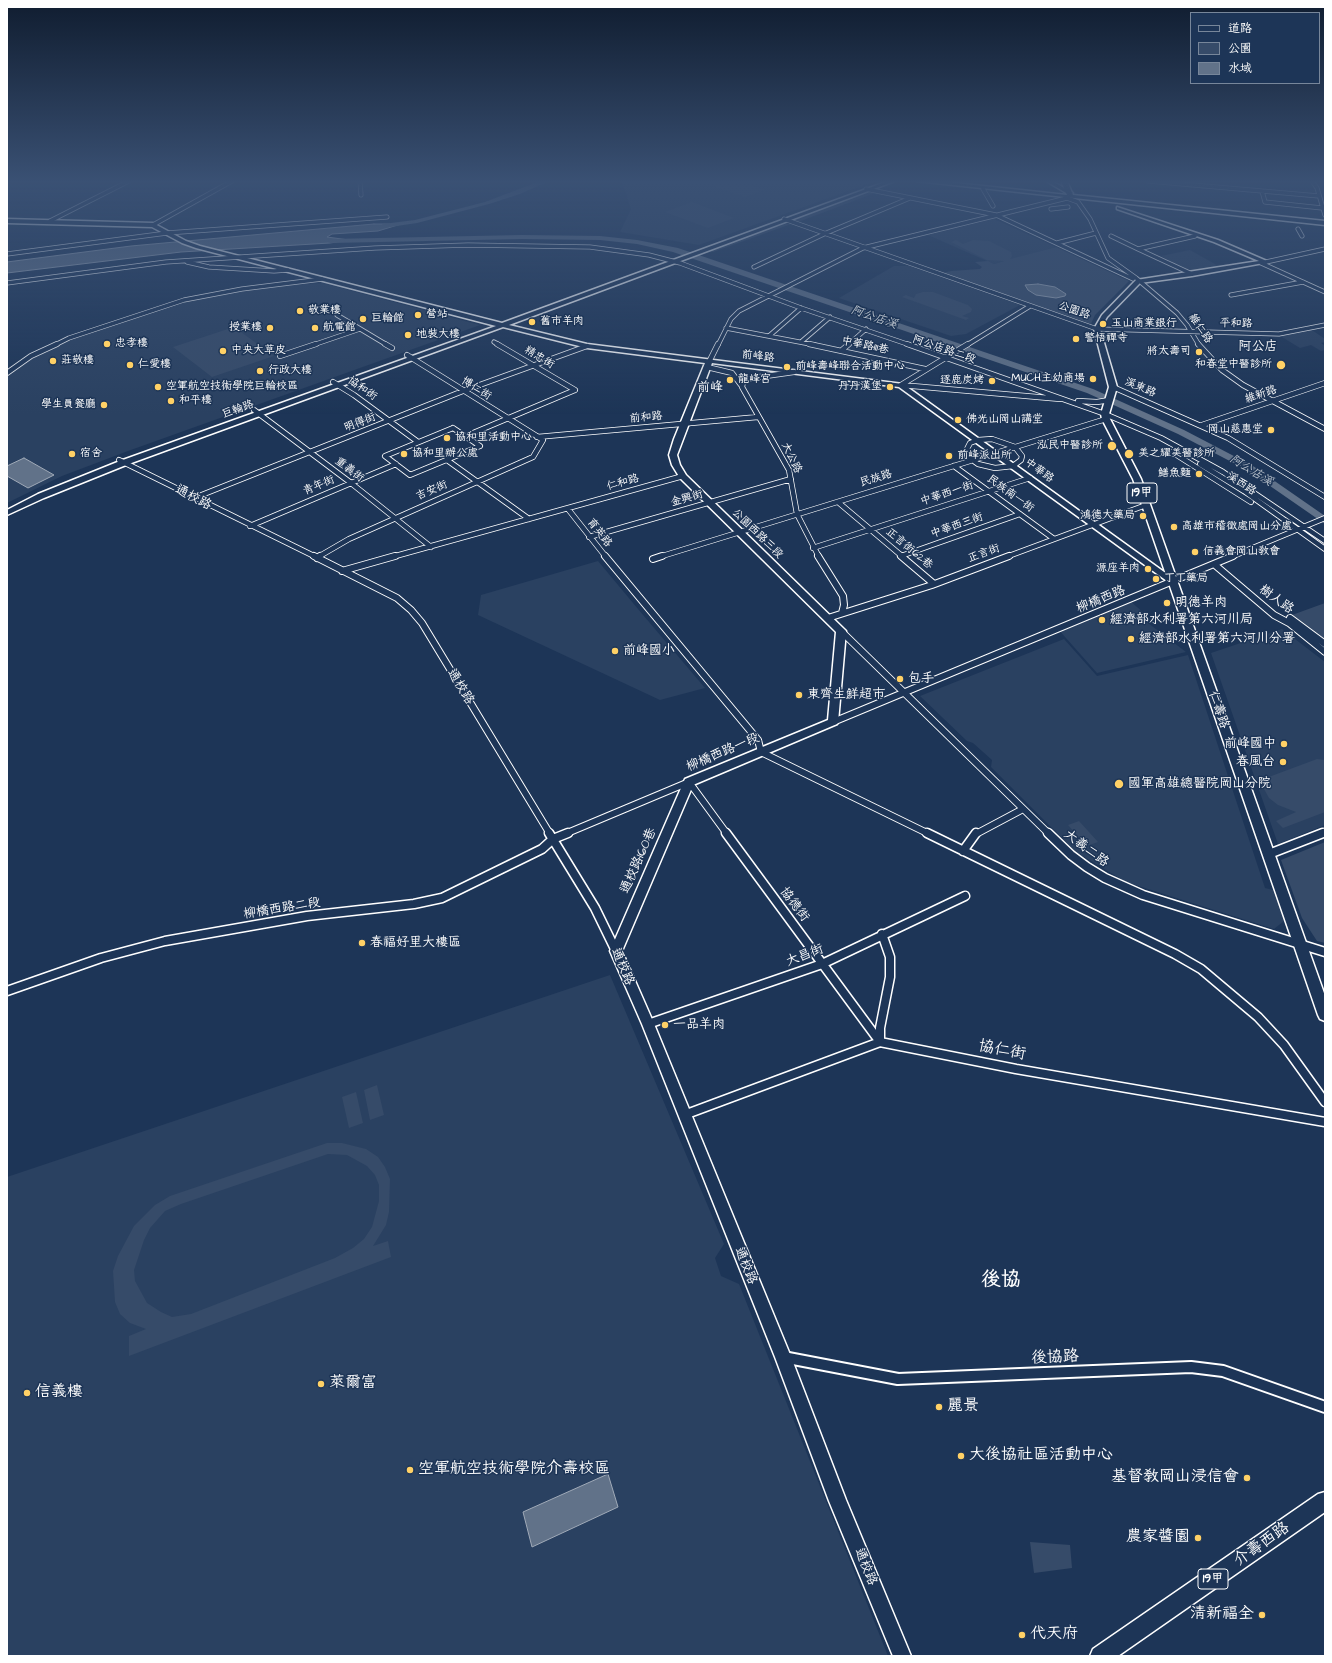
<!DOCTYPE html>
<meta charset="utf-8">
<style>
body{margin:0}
#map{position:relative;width:1332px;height:1663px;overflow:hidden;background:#1d3557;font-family:"Architects Daughter","LXGW WenKai TC",sans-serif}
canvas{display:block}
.frame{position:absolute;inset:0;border:8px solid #fff;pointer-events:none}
.legend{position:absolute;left:1190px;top:12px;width:130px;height:72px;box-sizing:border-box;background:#1d3557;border:1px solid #77869a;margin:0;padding:5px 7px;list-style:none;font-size:12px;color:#fff}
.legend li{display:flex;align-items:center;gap:8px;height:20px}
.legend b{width:20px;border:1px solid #77869a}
</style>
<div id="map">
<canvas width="1332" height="1663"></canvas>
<div class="frame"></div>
<ul class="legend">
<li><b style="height:5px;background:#1d3557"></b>道路</li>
<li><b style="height:11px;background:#364b69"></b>公園</li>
<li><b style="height:11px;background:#617289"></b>水域</li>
</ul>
</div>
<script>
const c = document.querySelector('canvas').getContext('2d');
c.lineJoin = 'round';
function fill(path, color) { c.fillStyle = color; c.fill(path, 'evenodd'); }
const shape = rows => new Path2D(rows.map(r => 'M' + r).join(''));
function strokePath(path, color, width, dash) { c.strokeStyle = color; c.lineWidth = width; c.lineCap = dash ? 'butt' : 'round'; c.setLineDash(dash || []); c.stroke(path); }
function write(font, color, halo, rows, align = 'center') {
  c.font = font + ' "Architects Daughter","LXGW WenKai TC",sans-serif'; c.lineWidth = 3; c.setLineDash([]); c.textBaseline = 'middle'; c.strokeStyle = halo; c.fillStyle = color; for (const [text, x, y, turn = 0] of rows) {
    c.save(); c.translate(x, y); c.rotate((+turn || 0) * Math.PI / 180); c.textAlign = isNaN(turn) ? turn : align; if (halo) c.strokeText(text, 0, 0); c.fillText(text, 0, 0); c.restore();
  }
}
fill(shape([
 [625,181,876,181,699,245,620,232,631,209,622,182],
 [994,219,1056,247,994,264,928,235],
 [1190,250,1222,268,1192,273,1178,266,1161,256],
 [894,266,909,266,1020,305,966,334,951,336,839,298],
 [322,283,480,325,128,451,62,476,7,503,7,376,31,359,71,339,188,300,265,287],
 [1309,328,1325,339,1325,342,1321,343,1325,346,1325,350,1321,351,1311,345,1300,348,1277,334],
 [598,561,638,609,705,688,660,700,478,615,481,595],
 [1129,600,1145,614,1148,623,1186,652,1097,673,1058,629],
 [1282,629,1325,662,1325,825,1278,844,1211,653],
 [1064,639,1097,676,1188,655,1265,888,1273,890,1284,921,1274,929,1126,882,1076,852,991,767,992,760,973,743,967,741,920,696],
 [610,975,724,1244,715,1258,721,1276,739,1284,888,1656,7,1656,7,1177]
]), '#2a4161');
fill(shape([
 [700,181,739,181,764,190,745,197],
 [868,193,875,193,798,222,794,220],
 [692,202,734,218,708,228,665,212],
 [785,224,791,224,713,252,708,251],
 [956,240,963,244,973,240,989,241,1011,252,1012,256,1010,259,1056,247,1129,281,1095,315,1091,324,943,273,951,271,980,269,982,267,975,262,988,261,994,264,1004,261,987,260,951,242],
 [923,292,933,292,968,305,972,309,971,312,962,316,969,318,966,320,902,297,906,295,914,298,916,294],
 [234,327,274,356,212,377,173,347],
 [1325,603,1325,640,1292,615],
 [1317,759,1325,760,1325,812,1283,828,1276,821,1296,812,1278,805,1269,798,1264,789,1266,778],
 [1079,821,1098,842,1087,846,1068,825],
 [1325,842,1325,943,1317,941,1302,918,1281,860],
 [377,1085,384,1115,370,1120,364,1090],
 [356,1092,363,1123,349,1128,342,1097],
 [327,1143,342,1143,366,1149,378,1157,385,1167,390,1179,389,1212,386,1225,373,1246,388,1241,391,1257,129,1356,129,1336,146,1329,130,1323,120,1314,115,1302,113,1271,118,1256,134,1226,155,1205,170,1196],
 [328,1154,347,1155,367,1166,375,1175,379,1185,379,1201,372,1227,364,1239,353,1248,335,1258,191,1314,172,1317,161,1312,147,1303,135,1281,134,1270,144,1240,150,1228,165,1211,181,1204],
 [1030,1542,1070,1545,1072,1568,1034,1573]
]), '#364b69');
const water = shape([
 [374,224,401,224,378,231,332,234,327,237,349,240,330,243,181,252,7,273,7,262,131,246,374,224],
 [1038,284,1055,287,1066,294,1065,296,1056,298,1036,295,1028,290,1025,285,1038,284],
 [24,458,54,475,28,488,7,476,7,466,24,458],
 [608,1474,618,1507,532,1547,523,1512,608,1474]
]);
fill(water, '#617289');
strokePath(water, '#a0aab8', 1);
fill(shape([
 [540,181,549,181,520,194,489,204,417,223,383,228,380,226,383,224,415,220,485,202,540,181],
 [522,235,600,236,637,240,678,248,1093,389,1184,430,1253,466,1325,516,1325,524,1247,470,1178,434,1087,393,673,252,637,244,600,240,522,239,330,243,326,241,330,239,522,235]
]), '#617289');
const streetFar4 = shape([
 [360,181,361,195],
 [1148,181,1319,196],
 [1312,181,1317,188,1325,215],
 [866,189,996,215,1133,279],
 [983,189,993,206],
 [1262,191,1265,202,1322,208],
 [1051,209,1068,207],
 [784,219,1097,329,1279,334,1325,325],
 [50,221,129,181],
 [153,225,232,181],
 [1298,229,1302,236],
 [1111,236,1138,249],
 [1057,243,1096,233],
 [7,254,167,233,387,217],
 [187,262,209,267,274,271,288,270],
 [1266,262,1325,249],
 [1261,263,1325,292],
 [754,267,824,234,910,198],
 [1192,274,1138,249,1195,236],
 [7,283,166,262,375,248,468,245,590,247,649,255,680,263,801,308,910,345],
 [1231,295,1303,282],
 [337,315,387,345],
 [726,328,815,345],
 [769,336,801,308],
 [494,342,499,345],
 [801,342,830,317],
 [55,345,69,338,184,300,242,289,322,279],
 [313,345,360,329],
 [718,345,731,319,739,311,863,248,1067,198,1078,202,1090,219,1108,258,1136,278,1177,313,1187,325,1199,345],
 [848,345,866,329],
 [967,345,1030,306]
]);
const streetFar3 = shape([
 [385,344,392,348],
 [497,344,575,390],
 [809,344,925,369],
 [907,344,1105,414,1161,438,1223,472,1325,541],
 [1198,344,1222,370,1243,385,1325,429],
 [842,350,849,344],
 [280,356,316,344],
 [709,362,718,344],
 [707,367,732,373,741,385],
 [794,372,752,378,743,382,742,387,789,470,797,514,819,557],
 [7,373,31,356,57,344],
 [333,382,354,395,418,442],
 [901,385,1060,399],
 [901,385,968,344],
 [1113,387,1228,438,1325,497],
 [1078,401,1097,402,1110,400],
 [254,410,351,483,431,547],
 [1202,425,1325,383],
 [453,428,480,446,410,475,385,456,453,428],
 [466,436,575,390],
 [537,437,758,417],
 [992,439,1015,447,1022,456,1021,460,1013,466,995,468,978,464,967,456,966,451,970,443,978,440,992,439],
 [1172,452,1251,502],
 [119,460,316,557],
 [447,460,529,519],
 [1200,464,1244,491,1325,549],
 [954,466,1054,539],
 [194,498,463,391,587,346],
 [838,502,903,557],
 [568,509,606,557],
 [250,526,396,464],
 [589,537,791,479],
 [813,548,1030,478],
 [901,556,1020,514],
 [318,557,349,539,533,457,543,440,407,355],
 [392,557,683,476],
 [659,557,1106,419],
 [1006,557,1146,505],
 [1231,557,1325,518]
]);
const streetFar2 = shape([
 [314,556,397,598,411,610,422,623,550,834],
 [605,556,758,740,761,752,929,834],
 [818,556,843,596,844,605,842,613],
 [901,556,934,584],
 [317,558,320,556],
 [653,559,662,556],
 [1215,565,1274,615,1289,623,1325,652],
 [342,571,395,556],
 [828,618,932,585,1009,556],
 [1290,618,1325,644],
 [841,631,1049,834],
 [833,722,1233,556],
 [565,834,689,782,727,834],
 [976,834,1023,809],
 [1320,834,1325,832]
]);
const streetFar1 = shape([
 [549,833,595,908,616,951],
 [726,833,880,1042],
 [927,833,1175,954,1201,969,1258,1017,1284,1045,1325,1102],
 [1048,833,1071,855,1087,867,1105,878,1143,895,1325,952],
 [963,851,976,833],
 [1269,854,1323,833],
 [7,991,101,958,165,941,307,916,414,904,442,898,542,849,553,839,568,833],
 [648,1024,822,964,965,896],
 [880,1042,880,1028,890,977,890,957,882,934],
 [684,1115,880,1042,1016,1069,1325,1122]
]);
const street = shape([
 [783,1357,898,1379,1191,1367,1223,1371,1325,1407]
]);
const secondary = shape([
 [888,181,895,181,509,325,587,344,903,384,1178,582,1177,584,1171,584,899,387,712,363,677,455,680,465,686,475,846,631,838,722,837,724,693,785,622,951,654,1024,791,1357,846,1500,911,1656,893,1656,829,1501,775,1357,642,1024,610,951,685,779,828,720,836,632,680,478,672,465,669,455,674,439,705,363,587,348,503,327,126,465,44,498,7,515,7,510,38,494,120,461,496,326,196,248,182,243,152,227,7,223,7,219,153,223,186,241,200,246,502,323,888,181],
 [1046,181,1052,181,1073,193,1068,194,1046,181]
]);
const primary = shape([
 [916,181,937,181,1067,195,1061,181,1067,181,1073,195,1325,221,1325,225,916,181],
 [1117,207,1218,240,1269,262,1192,276,1140,283,1107,317,1100,329,1117,387,1109,414,1110,419,1141,479,1325,996,1325,1021,1320,1019,1318,1015,1133,479,1102,419,1101,414,1109,387,1094,329,1102,315,1136,280,1259,261,1214,242,1117,209,1117,207],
 [1325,1492,1325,1512,1118,1656,1090,1656,1093,1649,1318,1494,1325,1492]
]);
strokePath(streetFar4, '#fff', 5);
strokePath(streetFar3, '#fff', 6);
strokePath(streetFar2, '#fff', 8);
strokePath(streetFar1, '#fff', 11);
strokePath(street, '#fff', 14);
strokePath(secondary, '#fff', 3);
strokePath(primary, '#fff', 3);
strokePath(streetFar4, '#1d3557', 3.5);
strokePath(streetFar3, '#1d3557', 4.5);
strokePath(streetFar2, '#1d3557', 6);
strokePath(streetFar1, '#1d3557', 8);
strokePath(street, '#1d3557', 10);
fill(secondary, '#1d3557');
fill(primary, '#1d3557');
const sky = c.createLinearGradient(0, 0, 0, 414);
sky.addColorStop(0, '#101d30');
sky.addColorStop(0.44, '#3a5174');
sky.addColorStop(1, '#3a517400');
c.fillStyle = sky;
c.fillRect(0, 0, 1332, 414);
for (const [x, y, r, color] of [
 [300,311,4,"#ffd166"],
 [418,315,4,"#ffd166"],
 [363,319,4,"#ffd166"],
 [532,322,4,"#ffd166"],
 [1103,324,4,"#ffd166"],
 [270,328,4,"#ffd166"],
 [315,328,4,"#ffd166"],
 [408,335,4,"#ffd166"],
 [1076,339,4,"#ffd166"],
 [107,344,4,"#ffd166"],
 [223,351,4,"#ffd166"],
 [1199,352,4,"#ffd166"],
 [53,361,4,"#ffd166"],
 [130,365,4,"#ffd166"],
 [1281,365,5,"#ffd166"],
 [787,367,4,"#ffd166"],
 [260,371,4,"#ffd166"],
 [1093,379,4,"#ffd166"],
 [730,380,4,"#ffd166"],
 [992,381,4,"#ffd166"],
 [158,387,4,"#ffd166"],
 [890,387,4,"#ffd166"],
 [171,401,4,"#ffd166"],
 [104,405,4,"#ffd166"],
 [958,420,4,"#ffd166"],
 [1271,430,4,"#ffd166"],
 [447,438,4,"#ffd166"],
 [1112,446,5,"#ffd166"],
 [72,454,4,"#ffd166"],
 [404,454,4,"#ffd166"],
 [1129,454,5,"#ffd166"],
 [949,456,4,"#ffd166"],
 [1199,474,4,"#ffd166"],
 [1143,516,4,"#ffd166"],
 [1174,527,4,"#ffd166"],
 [1195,552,4,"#ffd166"],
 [1148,569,4,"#ffd166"],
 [1156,579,4,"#ffd166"],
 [1167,603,4,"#ffd166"],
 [1102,620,4,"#ffd166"],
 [1131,639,4,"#ffd166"],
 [615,651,4,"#ffd166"],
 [900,679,4,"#ffd166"],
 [799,695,4,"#ffd166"],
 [1284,744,4,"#ffd166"],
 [1283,762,4,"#ffd166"],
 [1119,784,5,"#ffd166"],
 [362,943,4,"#ffd166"],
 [665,1025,4,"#ffd166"],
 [321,1384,4,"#ffd166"],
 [27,1393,4,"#ffd166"],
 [939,1407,4,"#ffd166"],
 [961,1456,4,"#ffd166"],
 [410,1470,4,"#ffd166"],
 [1247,1478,4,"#ffd166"],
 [1198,1538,4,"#ffd166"],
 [1262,1615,4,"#ffd166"],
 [1022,1635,4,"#ffd166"]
]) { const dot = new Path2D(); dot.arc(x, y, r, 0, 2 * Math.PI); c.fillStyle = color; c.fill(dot); strokePath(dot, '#1d3557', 1.5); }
write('11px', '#fff', '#1d3557', [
 ["敬業樓",308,311],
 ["營站",426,315],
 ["巨輪館",371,319],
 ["舊市羊肉",540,322],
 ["玉山商業銀行",1111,324],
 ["授業樓",262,328,"right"],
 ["航電館",323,328],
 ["地裝大樓",416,335],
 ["警悟禪寺",1084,339],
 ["忠孝樓",115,344],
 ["中央大草皮",231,351],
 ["將太壽司",1191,352,"right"],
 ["莊敬樓",61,361],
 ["仁愛樓",138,365],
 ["和春堂中醫診所",1272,365,"right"],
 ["前峰壽峰聯合活動中心",795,367],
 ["行政大樓",268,371],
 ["MUCH主幼商場",1085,379,"right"],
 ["龍峰宮",738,380],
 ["逐鹿炭烤",984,381,"right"],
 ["空軍航空技術學院巨輪校區",166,387],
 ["丹丹漢堡",882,387,"right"],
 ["和平樓",179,401],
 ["學生員餐廳",96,405,"right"],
 ["佛光山岡山講堂",966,420],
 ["岡山慈惠堂",1263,430,"right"],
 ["協和里活動中心",455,438],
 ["泓民中醫診所",1103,446,"right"],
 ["宿舍",80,454],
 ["協和里辦公處",412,454],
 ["美之耀美醫診所",1138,454],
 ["前峰派出所",957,456],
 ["鱔魚麵",1191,474,"right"],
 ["鴻德大藥局",1135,516,"right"],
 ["高雄市稽徵處岡山分處",1182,527],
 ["信義會岡山教會",1203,552],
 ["源座羊肉",1140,569,"right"],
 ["丁丁藥局",1164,579]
], 'left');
write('11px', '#fff', '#1d3557', [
 ["公園路",1074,311,19],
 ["平和路",1236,324,1],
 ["維仁路",1200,329,56],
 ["中華路111巷",865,346,12],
 ["阿公店路二段",944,350,19],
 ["前峰路",758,357,7],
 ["精忠街",539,358,31],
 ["溪東路",1140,388,23],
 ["協和街",362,389,35],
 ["博仁街",476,389,32],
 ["維新路",1261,395,-19],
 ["巨輪路",238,410,-20],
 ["前和路",646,418,-5],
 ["明得街",360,423,-21],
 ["大公路",791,458,64],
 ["重義街",349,470,37],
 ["中華路",1039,471,36],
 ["民族路",876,479,-17],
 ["仁和路",623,483,-16],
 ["溪西路",1241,484,33],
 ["青年街",319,486,-23],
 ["吉安街",432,491,-24],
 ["中華西一街",947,494,-18],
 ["民族南一街",1010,494,36],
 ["金興街",687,499,-16],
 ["中華西三街",957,526,-19],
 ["育英路",599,533,52],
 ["公園西路三段",757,534,44],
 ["正言街62巷",909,549,40],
 ["正言街",984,554,-20]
]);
write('italic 12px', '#b8c0ca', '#1d3557', [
 ["阿公店溪",874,318,19],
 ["阿公店溪",1251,471,32]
]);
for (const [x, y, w] of [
 [1142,493,30],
 [1213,1579,30]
]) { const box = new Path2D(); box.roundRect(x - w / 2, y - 10, w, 20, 3); c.fillStyle = '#1d3557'; c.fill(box); strokePath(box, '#fff', 1); }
write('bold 12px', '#fff', null, [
 ["19甲",1142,493],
 ["19甲",1213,1579]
]);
write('13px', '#fff', '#1d3557', [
 ["阿公店",1258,347],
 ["前峰",710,388]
]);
write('13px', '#fff', '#1d3557', [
 ["通校路",193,498,27],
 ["柳橋西路",1101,600,-22],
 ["樹人路",1276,600,36],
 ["通校路",460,687,59],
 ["仁壽路",1218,710,71],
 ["柳橋西路一段",723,753,-23],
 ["大義二路",1086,849,37],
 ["通校路160巷",639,861,-66],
 ["協德街",794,905,53],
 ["柳橋西路二段",282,909,-9],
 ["大昌街",805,956,-21],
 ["通校路",622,967,67],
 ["通校路",745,1266,68],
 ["通校路",865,1567,68]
]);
write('13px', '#fff', '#1d3557', [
 ["明德羊肉",1175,603],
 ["經濟部水利署第六河川局",1110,620],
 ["經濟部水利署第六河川分署",1139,639],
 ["前峰國小",623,651],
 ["包手",908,679],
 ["東齊生鮮超市",807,695],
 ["前峰國中",1276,744,"right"],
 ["春風台",1275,762,"right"],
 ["國軍高雄總醫院岡山分院",1128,784],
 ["春福好里大樓區",370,943],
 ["一品羊肉",673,1025]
], 'left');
write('16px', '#fff', '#1d3557', [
 ["協仁街",1002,1051,11],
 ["後協路",1055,1358,-2],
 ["介壽西路",1262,1545,-35]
]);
write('16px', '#fff', '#1d3557', [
 ["萊爾富",329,1384],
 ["信義樓",35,1393],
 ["麗景",947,1407],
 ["大後協社區活動中心",969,1456],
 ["空軍航空技術學院介壽校區",418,1470],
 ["基督教岡山浸信會",1239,1478,"right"],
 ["農家醬園",1190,1538,"right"],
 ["清新福全",1254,1615,"right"],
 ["代天府",1030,1635]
], 'left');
write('bold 20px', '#fff', '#1d3557', [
 ["後協",1001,1281]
]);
</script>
